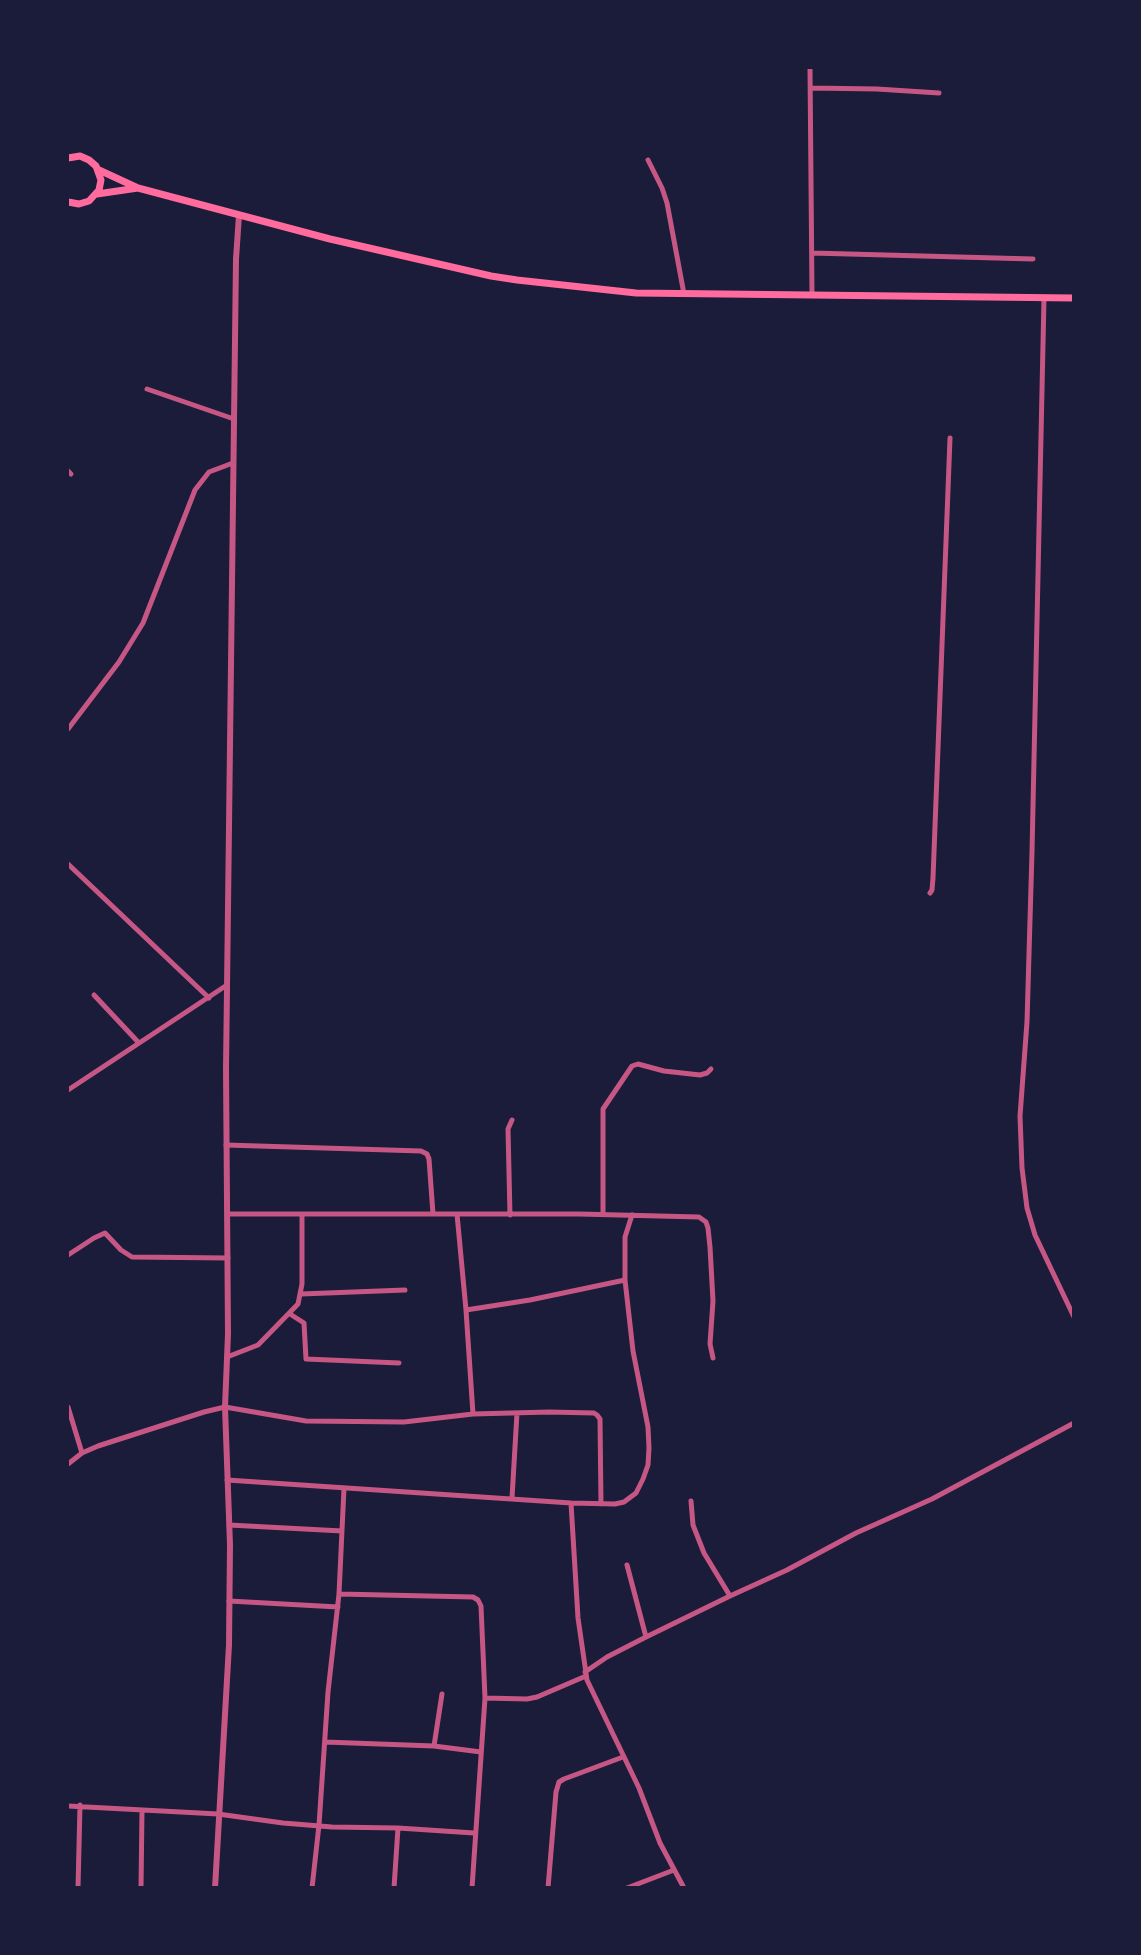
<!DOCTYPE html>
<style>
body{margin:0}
#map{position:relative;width:1141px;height:1955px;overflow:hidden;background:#1b1b3a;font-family:"Open Sans",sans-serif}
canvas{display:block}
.frame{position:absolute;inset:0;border:69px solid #1b1b3a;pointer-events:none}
</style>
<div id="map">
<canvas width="1141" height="1955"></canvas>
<div class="frame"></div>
</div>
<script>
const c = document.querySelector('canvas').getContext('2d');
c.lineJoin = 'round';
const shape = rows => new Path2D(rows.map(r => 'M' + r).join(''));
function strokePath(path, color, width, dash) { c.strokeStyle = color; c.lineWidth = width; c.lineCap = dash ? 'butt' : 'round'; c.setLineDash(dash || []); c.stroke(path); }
strokePath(shape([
 [810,68,812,294],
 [811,88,877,89,939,93],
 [648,160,662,188,667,203,684,294],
 [812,253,1033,259],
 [1044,298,1032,852,1027,1022,1020,1116,1022,1168,1027,1208,1035,1235,1074,1317],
 [147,389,234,419],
 [68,471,71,474],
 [68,729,119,662,143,623,195,490,209,472,233,463],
 [68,864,209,998],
 [930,893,932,890,933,878,950,438],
 [94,995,139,1043],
 [68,1090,227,985],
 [226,1145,421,1151,427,1154,429,1159,433,1214],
 [227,1214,579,1214,699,1217,706,1222,708,1228,710,1247,713,1301,710,1344,713,1358],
 [457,1214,466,1310,473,1414],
 [603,1214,603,1109,632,1066,638,1064,664,1071,700,1075,707,1073,711,1069],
 [510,1215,508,1129,512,1120],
 [68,1255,94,1238,105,1233,121,1250,132,1257,228,1258],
 [301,1294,405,1290],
 [466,1310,530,1300,625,1280],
 [290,1314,304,1323,306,1359,399,1363],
 [227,1357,258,1345,298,1304,302,1284,302,1214],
 [68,1407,82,1453],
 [68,1464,82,1453,98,1446,204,1412,225,1407,306,1421,404,1422,473,1414,549,1412,594,1413,597,1415,600,1419,601,1504],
 [227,1480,571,1503,615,1504,624,1502,636,1493,643,1479,648,1465,649,1448,648,1427,633,1351,625,1280,625,1237,632,1215],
 [512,1498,517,1413],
 [691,1501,693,1525,704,1553,730,1596],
 [571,1503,578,1618,587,1680,639,1788,660,1843,684,1888],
 [229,1525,342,1531],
 [627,1565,646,1637],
 [339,1594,473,1597,478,1600,481,1606,485,1698,472,1888],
 [229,1601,338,1607],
 [585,1672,607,1657,646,1637,730,1596,787,1570,856,1533,932,1499,1074,1423],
 [485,1698,527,1699,537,1697,586,1676],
 [325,1742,434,1746,481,1752],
 [434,1746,442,1694],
 [68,1806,218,1814,283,1823,332,1827,398,1828,474,1833],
 [78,1888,80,1805],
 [141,1888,142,1810],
 [312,1888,319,1825,328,1692,339,1594,344,1488],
 [394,1888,398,1828],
 [548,1888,556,1792,559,1782,564,1779,623,1757],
 [627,1888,674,1870]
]), '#c65784', 5);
strokePath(shape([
 [215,1888,229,1645,230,1545,225,1407,228,1334,226,1069,236,259,239,215]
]), '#c65784', 6);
strokePath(shape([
 [68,158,80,156,89,160,96,166,101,180,99,190,89,201,79,204,68,202],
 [99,170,138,188,330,239,491,276,517,280,636,293,1074,298],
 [97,194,138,188]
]), '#ff6b9d', 7);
</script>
